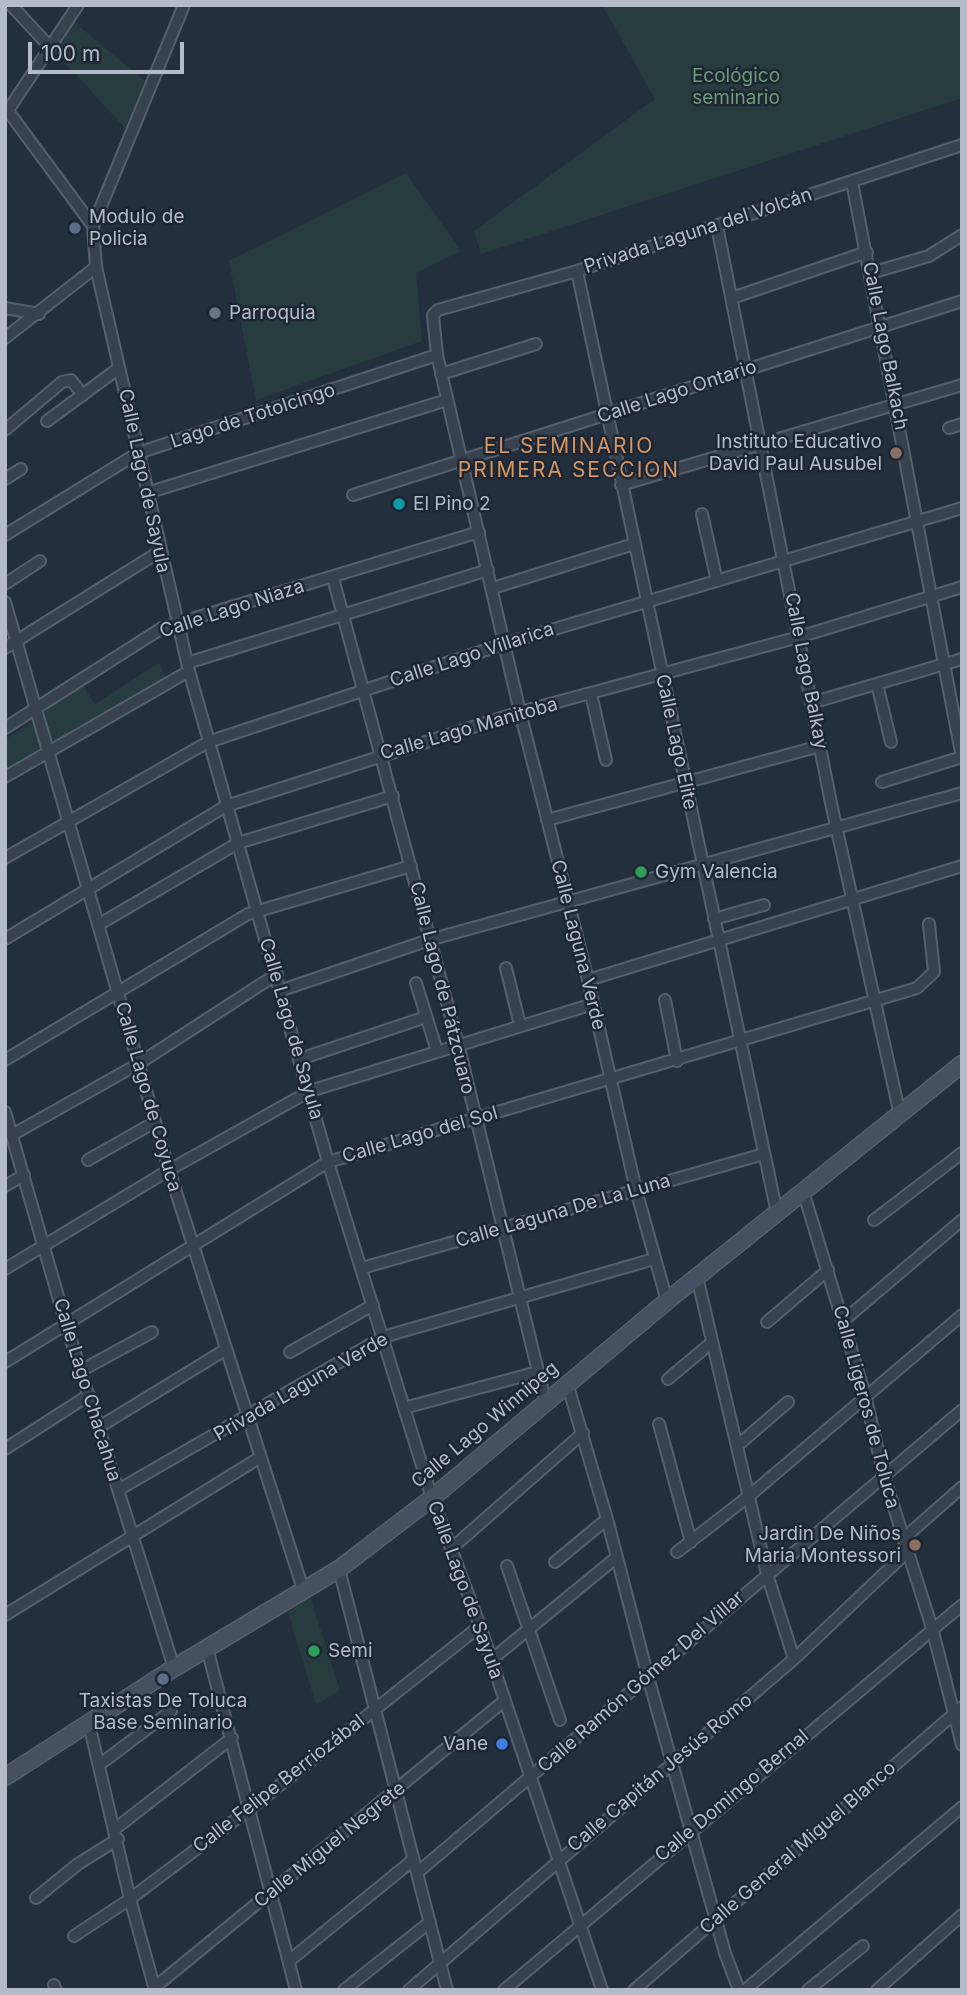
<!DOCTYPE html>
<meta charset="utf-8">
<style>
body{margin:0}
#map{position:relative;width:967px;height:1995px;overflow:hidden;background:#242f3e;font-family:Inter,sans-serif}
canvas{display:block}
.frame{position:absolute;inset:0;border:7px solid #b4bcc9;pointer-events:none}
.scale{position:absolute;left:28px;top:42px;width:156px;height:32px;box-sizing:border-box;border:4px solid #b4bcc9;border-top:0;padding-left:9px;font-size:21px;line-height:24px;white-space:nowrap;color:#b4bcc9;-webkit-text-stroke:5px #1d2633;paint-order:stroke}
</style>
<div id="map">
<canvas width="967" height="1995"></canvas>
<div class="frame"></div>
<div class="scale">100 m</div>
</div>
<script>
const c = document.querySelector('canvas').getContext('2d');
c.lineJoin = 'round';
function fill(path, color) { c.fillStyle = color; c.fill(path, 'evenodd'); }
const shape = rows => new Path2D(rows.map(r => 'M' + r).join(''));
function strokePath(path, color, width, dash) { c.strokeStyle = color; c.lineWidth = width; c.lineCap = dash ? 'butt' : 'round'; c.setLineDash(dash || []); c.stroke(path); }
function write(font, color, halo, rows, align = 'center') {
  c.font = font + ' Inter,sans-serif'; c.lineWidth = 5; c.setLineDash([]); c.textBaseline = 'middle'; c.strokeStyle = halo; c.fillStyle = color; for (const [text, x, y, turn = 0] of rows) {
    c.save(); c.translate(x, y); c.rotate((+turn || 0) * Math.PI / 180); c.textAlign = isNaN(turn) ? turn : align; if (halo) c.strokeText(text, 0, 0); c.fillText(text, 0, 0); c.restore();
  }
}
fill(shape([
 [602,5,962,5,962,98,481,254,474,231,655,99],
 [73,21,145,81,125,128,56,53],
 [406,173,461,251,416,273,422,341,256,400,229,261],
 [159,663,166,679,54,748,44,709,82,684,95,704],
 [34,721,41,749,5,771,5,739],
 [310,1597,340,1690,316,1705,288,1612]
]), '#263c3f');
const street = shape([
 [11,5,50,47],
 [184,5,93,226,96,267,189,671,328,1162,432,1498,480,1626,602,1990],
 [5,107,93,226],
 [5,115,78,5],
 [852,182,962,758],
 [717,226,831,803,900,1115],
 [577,271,777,1213],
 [871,273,929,256,962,235],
 [732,298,867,252],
 [5,308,39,314],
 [5,338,96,267],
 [441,374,536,344],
 [47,421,119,368],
 [949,428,962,424],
 [5,430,62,382,71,380,83,395],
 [5,479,21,469],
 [621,485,962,385],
 [147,493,447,400],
 [353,495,962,301],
 [702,514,717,581],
 [5,535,138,453,437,355],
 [333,578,458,1044,545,1400],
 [5,584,40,561],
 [493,588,634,544],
 [5,602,169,1170,303,1589],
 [5,648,159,552],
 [187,663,488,570],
 [877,684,891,742],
 [591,694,606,760],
 [811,703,962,659],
 [5,728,162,628,479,532],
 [5,777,189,671],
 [882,782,962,757],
 [547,820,820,746],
 [5,858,208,742,504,644,962,508],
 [714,919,764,905],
 [98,925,238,843,393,796],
 [5,939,226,806,520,712,799,637,962,587],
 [506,968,520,1025],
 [588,980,962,866],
 [416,983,437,1051],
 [282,990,429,940,962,793],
 [665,1000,677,1061],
 [300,1059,426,1017],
 [5,1060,248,914,411,866],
 [5,1112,66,1324,174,1668],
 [12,1135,138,1064,277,974],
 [88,1160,155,1122],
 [5,1186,24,1175],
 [803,1191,865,1395,884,1476,932,1628,962,1745],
 [874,1220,962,1153],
 [362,1268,764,1154],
 [5,1269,169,1170,310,1091,593,1004],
 [697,1277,767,1574,794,1659],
 [667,1301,636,1190,588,980,520,712,437,355,433,315,438,310,577,271,962,145],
 [843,1321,962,1220],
 [767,1322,828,1270],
 [290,1352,373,1305],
 [5,1362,328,1162,917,988,934,972,929,924],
 [82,1370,152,1332],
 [668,1379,711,1343],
 [567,1383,607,1519,648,1677,725,1953,739,1990],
 [404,1408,538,1372],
 [659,1424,691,1542],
 [99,1427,225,1350],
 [737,1446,788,1402],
 [5,1449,89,1395],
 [118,1490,383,1337,654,1259],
 [903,1539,962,1487],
 [452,1548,583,1433],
 [677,1552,749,1496,962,1315],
 [555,1562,607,1519],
 [507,1566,560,1720],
 [339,1569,447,1990],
 [5,1615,259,1458],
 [207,1648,296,1990],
 [491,1660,617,1557],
 [89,1724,130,1899,155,1990],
 [99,1765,171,1711],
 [115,1829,232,1738],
 [417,1873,962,1410],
 [36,1898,78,1864,118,1839],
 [74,1936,130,1899,251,1808,480,1626],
 [289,1961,413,1860],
 [54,1985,56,1990],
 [155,1987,504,1701],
 [344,1990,430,1922],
 [409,1990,794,1659,907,1552],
 [504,1990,962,1605],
 [634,1990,962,1707],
 [745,1990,962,1807],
 [808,1990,863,1946],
 [877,1990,962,1915]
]);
const secondary = shape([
 [5,1777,174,1668,339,1569,432,1498,667,1301,962,1064]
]);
strokePath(street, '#565f6c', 14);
strokePath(secondary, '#565f6c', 19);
strokePath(street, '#38414e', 10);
strokePath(secondary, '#465061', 16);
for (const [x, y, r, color] of [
 [75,228,7,"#5c6f8a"],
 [215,313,7,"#6b7280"],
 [896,453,7,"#8d6e63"],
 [399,504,7,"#0f9aa8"],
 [641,872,7,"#2e9e5b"],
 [915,1545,7,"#8d6e63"],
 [314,1651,7,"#2e9e5b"],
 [163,1679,7,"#5c6f8a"],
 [502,1744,7,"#3f7fe0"]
]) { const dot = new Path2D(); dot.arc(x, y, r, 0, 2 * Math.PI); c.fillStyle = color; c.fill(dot); strokePath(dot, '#1d2633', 2.5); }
write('19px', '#6b9a76', '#1d2633', [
 ["Ecológico",736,76],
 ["seminario",736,98]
]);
write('19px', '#b4bcc9', '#1d2633', [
 ["Modulo de",89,217],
 ["Policia",89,239],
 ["Parroquia",229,313],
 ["Instituto Educativo",882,442,"right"],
 ["David Paul Ausubel",882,464,"right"],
 ["El Pino 2",413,504],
 ["Gym Valencia",655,872],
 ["Jardin De Niños",901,1534,"right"],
 ["Maria Montessori",901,1556,"right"],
 ["Semi",328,1651],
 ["Taxistas De Toluca",163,1701,"center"],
 ["Base Seminario",163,1723,"center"],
 ["Vane",488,1744,"right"]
], 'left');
write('19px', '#b4bcc9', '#1d2633', [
 ["Privada Laguna del Volcán",698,231,-18],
 ["Calle Lago Balkach",885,346,79],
 ["Calle Lago Ontario",677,392,-18],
 ["Lago de Totolcingo",253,416,-18],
 ["Calle Lago de Sayula",144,481,78],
 ["Calle Lago Niaza",232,609,-18],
 ["Calle Lago Villarica",472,655,-18],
 ["Calle Lago Balkay",806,671,79],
 ["Calle Lago Manitoba",469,729,-16],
 ["Calle Lago Elite",676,742,78],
 ["Calle Laguna Verde",578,945,76],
 ["Calle Lago de Pátzcuaro",442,988,76],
 ["Calle Lago de Sayula",291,1029,74],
 ["Calle Lago de Coyuca",148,1097,74],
 ["Calle Lago del Sol",420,1135,-16],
 ["Calle Laguna De La Luna",563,1211,-16],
 ["Privada Laguna Verde",301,1387,-30],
 ["Calle Lago Chacahua",87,1390,73],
 ["Calle Ligeros de Toluca",866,1407,75],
 ["Calle Lago Winnipeg",485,1425,-40],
 ["Calle Lago de Sayula",465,1590,70],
 ["Calle Ramón Gómez Del Villar",641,1682,-41],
 ["Calle Capitán Jesús Romo",660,1773,-40],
 ["Calle Felipe Berriozábal",279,1784,-38],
 ["Calle Domingo Bernal",732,1796,-40],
 ["Calle Miguel Negrete",330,1845,-39],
 ["Calle General Miguel Blanco",798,1848,-41]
]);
c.letterSpacing = '2px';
write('21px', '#d59563', '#1d2633', [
 ["EL SEMINARIO",569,447],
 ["PRIMERA SECCION",569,471]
]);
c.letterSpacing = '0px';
</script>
